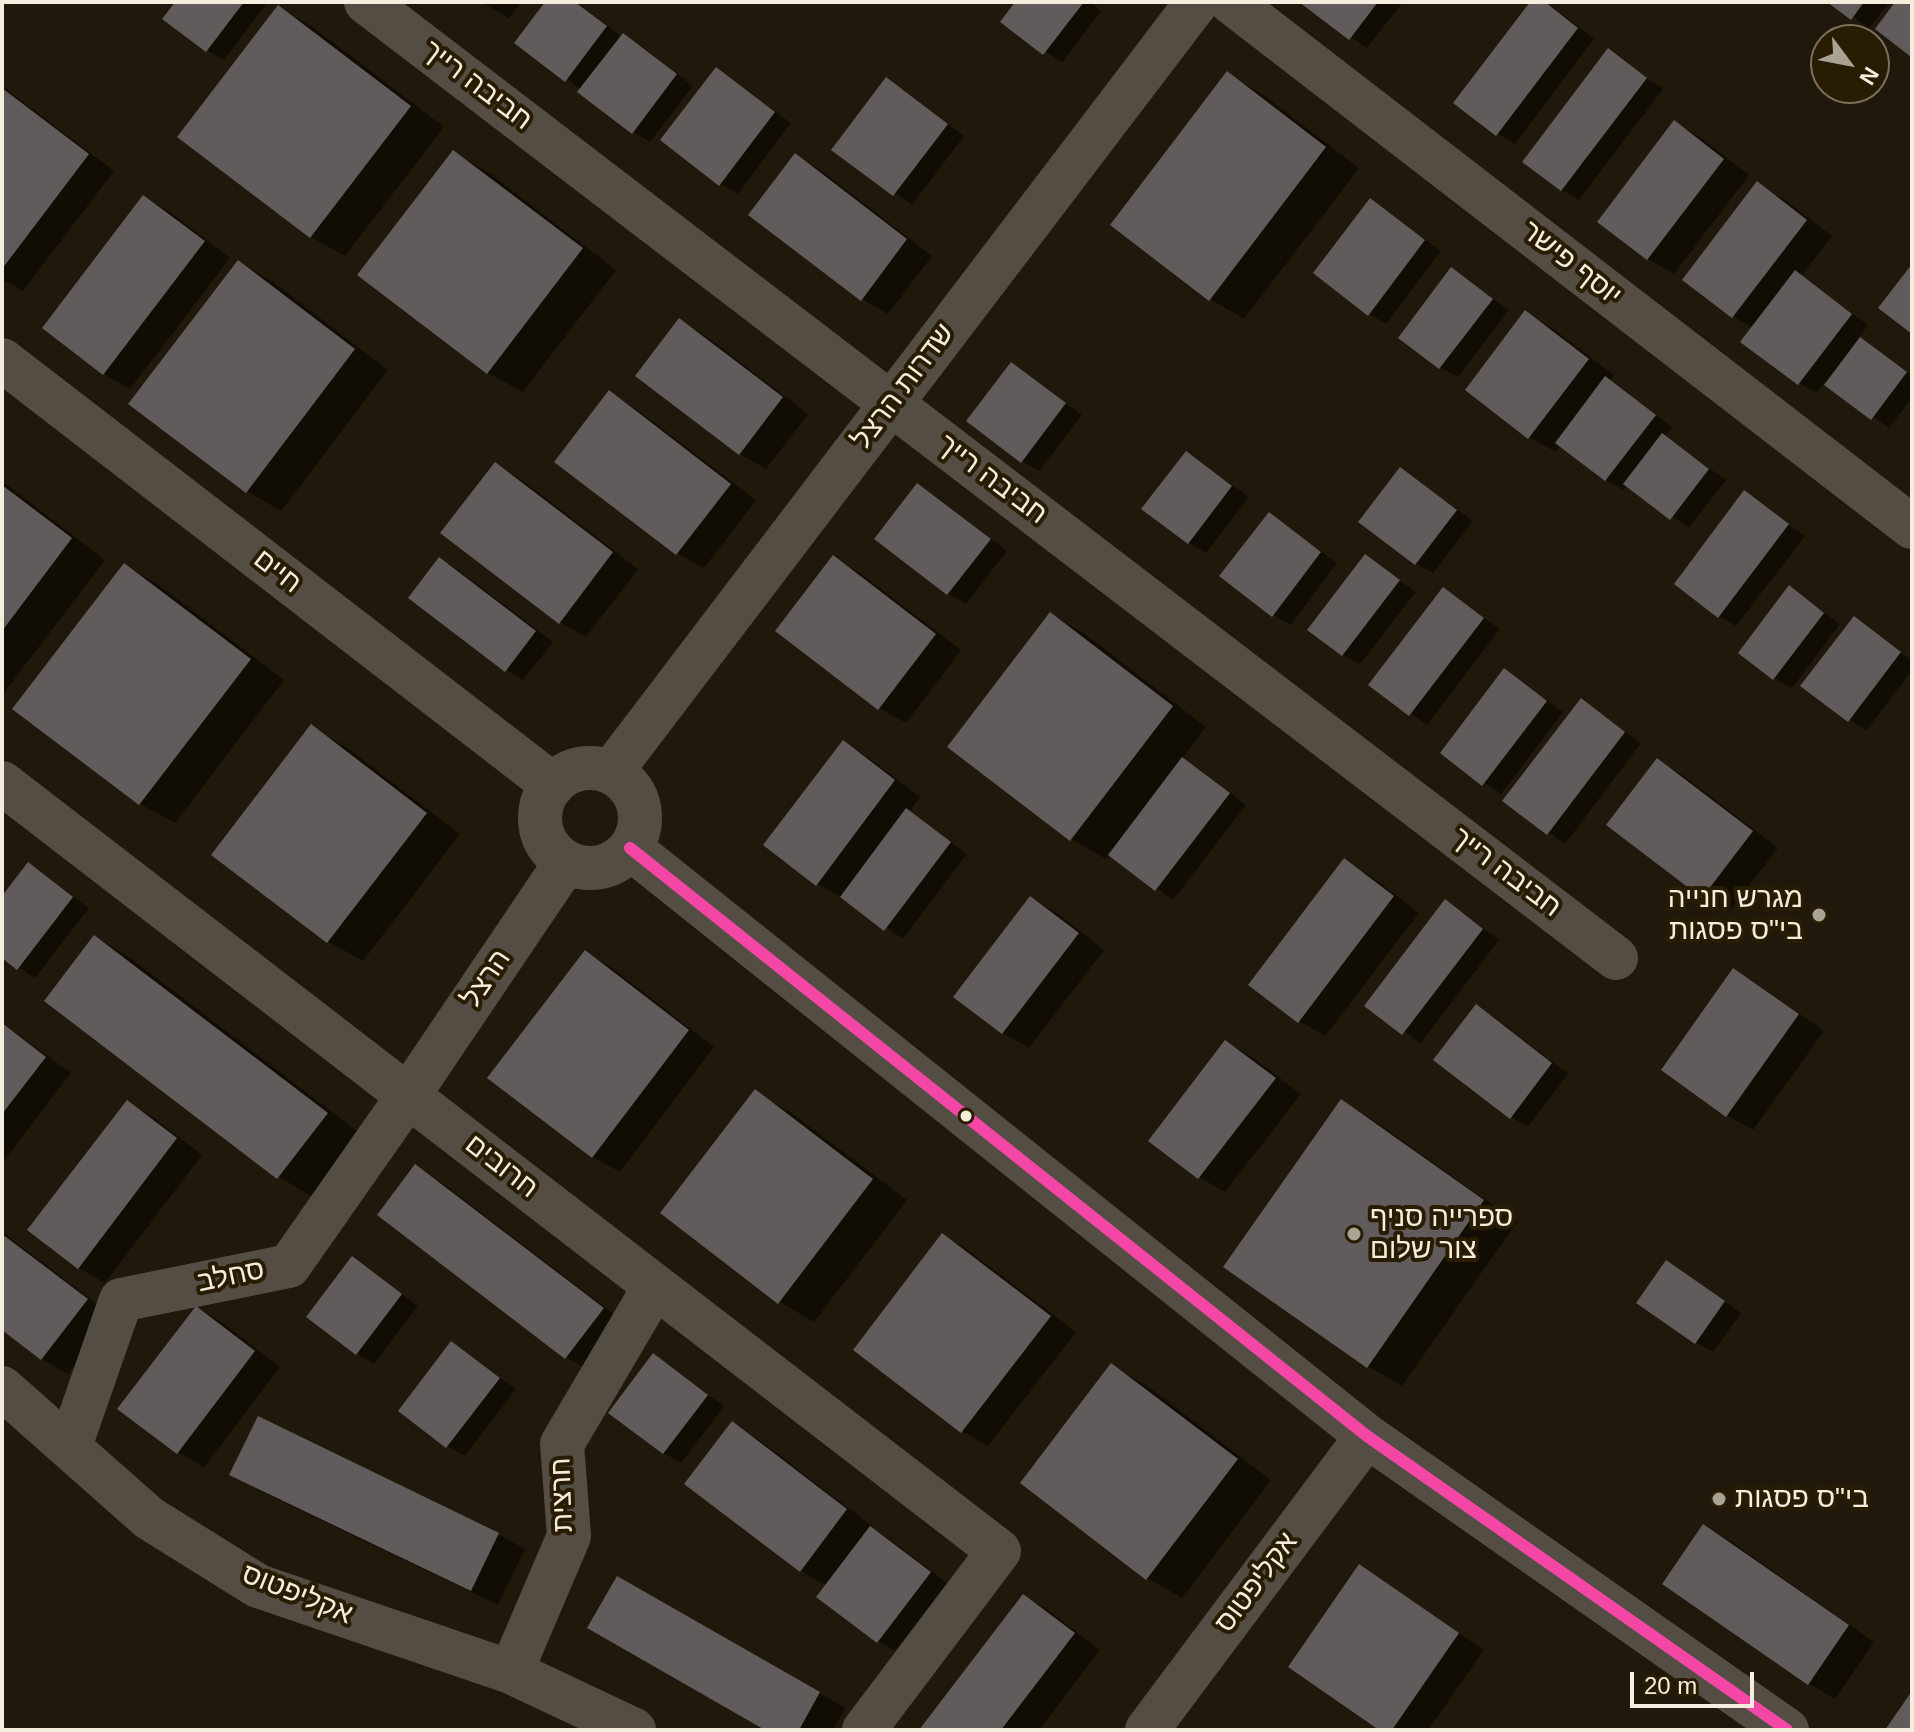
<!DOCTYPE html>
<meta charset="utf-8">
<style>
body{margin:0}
#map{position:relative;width:1914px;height:1732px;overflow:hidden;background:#20190b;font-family:Arial,sans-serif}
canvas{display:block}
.frame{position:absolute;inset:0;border:4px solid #f5edde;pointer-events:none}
.north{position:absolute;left:1810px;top:24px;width:80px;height:80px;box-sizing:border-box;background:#281c03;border:2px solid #7a705b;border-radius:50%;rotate:122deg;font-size:22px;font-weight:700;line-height:32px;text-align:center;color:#f5edde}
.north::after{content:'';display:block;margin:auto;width:28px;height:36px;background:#aaa394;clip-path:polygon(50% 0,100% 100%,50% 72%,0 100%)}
.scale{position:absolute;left:1630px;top:1672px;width:124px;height:36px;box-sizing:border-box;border:4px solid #f5edde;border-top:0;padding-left:10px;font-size:24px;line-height:28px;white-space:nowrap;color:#f5edde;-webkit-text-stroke:6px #281c03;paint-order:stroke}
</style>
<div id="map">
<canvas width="1914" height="1732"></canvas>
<div class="frame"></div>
<div class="north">N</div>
<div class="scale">20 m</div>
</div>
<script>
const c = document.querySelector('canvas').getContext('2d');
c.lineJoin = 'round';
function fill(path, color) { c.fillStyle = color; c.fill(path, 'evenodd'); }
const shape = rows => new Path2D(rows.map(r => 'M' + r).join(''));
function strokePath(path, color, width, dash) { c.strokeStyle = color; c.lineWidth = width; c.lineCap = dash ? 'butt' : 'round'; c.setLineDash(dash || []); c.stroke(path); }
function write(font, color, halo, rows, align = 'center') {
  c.font = font + ' Arial,Heebo,sans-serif'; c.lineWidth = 8; c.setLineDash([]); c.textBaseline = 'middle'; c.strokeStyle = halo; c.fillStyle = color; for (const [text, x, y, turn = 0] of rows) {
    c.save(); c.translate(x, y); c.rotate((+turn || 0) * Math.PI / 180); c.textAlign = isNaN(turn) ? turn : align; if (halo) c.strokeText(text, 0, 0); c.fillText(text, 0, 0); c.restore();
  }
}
fill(shape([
 [178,2,268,2,224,60,207,50],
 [481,2,521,2,509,18],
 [547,2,576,2,622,37,640,45,693,86,650,142,633,132,582,90,517,43],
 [1018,2,1090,2,1101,11,1062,63,1003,21],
 [1302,2,1403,2,1367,48],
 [1532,2,1544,2,1553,7,1594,39,1515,144,1498,134],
 [1831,2,1889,2,1869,28],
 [278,7,313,27,444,127,345,256,311,237],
 [1609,51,1663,89,1579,200,1562,190],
 [716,69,791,123,738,194,721,184,663,140],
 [1228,74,1262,94,1359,168,1244,319,1210,299],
 [887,80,904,90,964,136,912,205,834,149],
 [2,86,114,171,23,291,2,279],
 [1675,123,1701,138,1749,175,1674,274,1648,259,1600,222],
 [453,152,488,172,616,270,523,392,488,373,360,275],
 [796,156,822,171,932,256,888,314,862,299],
 [1757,184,1784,199,1832,236,1801,276,1868,325,1859,338,1912,375,1912,398,1889,428,1825,382,1816,393,1799,383,1753,328,1733,316],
 [144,197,170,212,230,258,130,389,104,374],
 [1371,201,1441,251,1386,324,1369,314],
 [239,262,273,282,388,370,281,511,247,491],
 [1452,270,1509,310,1458,377,1440,367],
 [1526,313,1552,328,1614,375,1609,381,1672,427,1664,436,1726,480,1689,528,1627,485,1623,490,1606,480,1561,445,1556,452,1529,437,1467,390],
 [680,321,706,336,808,414,766,469,740,454],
 [1012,364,1082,415,1039,471,1022,461],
 [609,393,635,408,756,500,704,568,677,553,557,461],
 [1186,453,1249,497,1206,553,1189,543],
 [496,465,522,480,638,569,586,637,560,622],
 [1400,469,1473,521,1433,573,1416,564],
 [2,481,105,560,3,694,2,693],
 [917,486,935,496,1007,551,966,604,949,594,877,539],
 [1745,493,1805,536,1736,626,1719,616],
 [1269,514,1337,563,1291,625,1273,615],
 [1366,557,1416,592,1360,664,1343,655],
 [834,558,860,573,961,650,906,723,879,708,778,631],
 [440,559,457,569,553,642,523,680,506,670],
 [125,565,159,585,284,680,175,823,140,804,15,709],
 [1789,588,1840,624,1792,688,1774,678],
 [1444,590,1500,629,1427,725,1371,685],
 [1050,614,1085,634,1206,727,1182,759,1200,770,1246,805,1173,900,1110,854,1106,859,1071,839],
 [1854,618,1912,660,1912,670,1866,731,1803,685],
 [1505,671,1563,712,1501,794,1443,753],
 [1581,701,1641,743,1565,844,1505,801],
 [311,727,346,747,460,834,363,961,329,942,214,855],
 [843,742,869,758,920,797,909,812,967,854,903,939,844,898,817,884],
 [1658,761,1684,776,1778,848,1729,912,1703,897],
 [1345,861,1371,876,1419,913,1325,1036,1299,1021],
 [28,865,89,908,35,978,2,956,2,900],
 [1031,898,1057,913,1104,950,1029,1048,1003,1033],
 [1446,902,1499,940,1421,1043,1367,1005],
 [95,937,129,957,361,1134,313,1197,279,1177,47,1001],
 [585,952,612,968,714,1047,620,1172,593,1157,490,1078],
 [1734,971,1760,986,1824,1031,1753,1130,1727,1115],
 [1477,1007,1494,1017,1568,1074,1528,1127,1511,1117],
 [2,1023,71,1073,2,1163],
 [1226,1042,1252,1057,1301,1094,1225,1192,1199,1177],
 [755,1092,790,1112,907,1200,814,1322,780,1302,662,1213],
 [127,1102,153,1117,202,1155,105,1283,79,1268],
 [1342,1102,1376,1122,1517,1222,1402,1386,1368,1366],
 [415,1167,441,1182,628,1325,592,1372,566,1357],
 [2,1232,113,1316,68,1374,42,1359,2,1328],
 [943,1235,969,1251,1076,1332,988,1446,962,1431],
 [353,1259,418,1306,374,1364,357,1354],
 [1684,1273,1741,1313,1713,1352,1696,1342],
 [197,1308,223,1323,280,1367,204,1467,178,1452],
 [452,1343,516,1389,465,1456,447,1446],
 [653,1356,724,1406,681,1463,664,1453],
 [1112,1366,1146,1385,1271,1480,1182,1598,1147,1578,1023,1483],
 [259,1419,498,1534,525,1549,498,1605,258,1490,232,1474],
 [732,1424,758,1439,872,1526,871,1528,888,1538,947,1583,895,1651,878,1641,827,1586,801,1571,686,1484],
 [1704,1526,1730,1541,1874,1642,1835,1699,1809,1684],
 [1359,1566,1484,1650,1428,1730,1382,1730],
 [618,1578,845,1708,833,1730,769,1730],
 [1023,1596,1049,1611,1100,1650,1039,1730,922,1730]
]), '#0007');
fill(shape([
 [175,2,244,2,206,52,162,19],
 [545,2,575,2,607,26,565,82,514,43],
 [1015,2,1084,2,1043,55,1000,22],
 [1299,2,1378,2,1349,40],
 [1530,2,1545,2,1578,28,1496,136,1453,103],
 [1827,2,1864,2,1851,20],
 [1895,2,1912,2,1911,57,1875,29],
 [278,5,411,106,310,238,177,137],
 [623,33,677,74,632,134,577,92],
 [1608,48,1647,78,1561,191,1522,162],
 [716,67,775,112,719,186,660,140],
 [1227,71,1326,147,1209,301,1110,225],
 [886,77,948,124,893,196,831,150],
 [2,88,89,154,2,269],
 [1674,120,1724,159,1647,260,1597,222],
 [453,150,583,248,487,374,357,275],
 [795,153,907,239,861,301,748,215],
 [1757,181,1807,220,1732,318,1682,280],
 [143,195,205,241,103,375,42,328],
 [1370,198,1425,240,1368,316,1313,273],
 [238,260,355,349,246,493,128,404],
 [1912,264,1912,334,1878,308],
 [1451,267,1493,299,1439,369,1398,338],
 [1795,270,1852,314,1798,385,1740,342],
 [1525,310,1589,359,1528,439,1465,390],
 [679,318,783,397,739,455,635,376],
 [1860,337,1907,372,1871,420,1824,385],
 [1011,362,1066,403,1021,463,966,421],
 [1605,376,1656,415,1605,481,1555,443],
 [609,390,731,484,676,555,554,462],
 [1662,433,1709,469,1670,520,1623,484],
 [1186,451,1232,486,1188,544,1141,509],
 [495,462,613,552,559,624,440,533],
 [1400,467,1457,510,1415,565,1358,522],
 [917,483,991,539,947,595,874,539],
 [2,485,72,538,2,631],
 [1744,490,1789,524,1718,618,1674,584],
 [1269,512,1321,552,1272,617,1219,576],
 [1365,554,1400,580,1342,656,1307,630],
 [833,555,936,634,878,710,775,631],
 [439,557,536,631,505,672,408,598],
 [124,563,251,659,139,805,12,709],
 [1789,585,1824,613,1773,680,1738,653],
 [1443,587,1484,618,1409,716,1368,685],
 [1050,612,1173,706,1070,841,947,747],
 [1854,616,1901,652,1848,722,1800,686],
 [1504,668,1547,701,1482,786,1440,753],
 [1581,698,1625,732,1547,835,1502,801],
 [311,724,427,813,327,943,211,855],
 [843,740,895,780,816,886,763,845],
 [1182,757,1230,793,1155,891,1108,855],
 [1657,758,1753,831,1702,898,1606,825],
 [906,808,951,842,884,931,840,897],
 [1344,858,1394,896,1298,1023,1248,985],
 [28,862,73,897,17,970,2,958,2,896],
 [1030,896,1079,933,1002,1034,953,997],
 [1445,899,1483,929,1402,1035,1364,1006],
 [94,935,328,1113,277,1179,44,1001],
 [585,950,689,1030,592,1158,487,1078],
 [1733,968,1799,1014,1726,1117,1661,1070],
 [1476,1004,1552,1063,1510,1119,1433,1060],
 [2,1023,46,1057,2,1114],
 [1225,1040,1276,1078,1198,1179,1148,1141],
 [755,1089,873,1179,778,1304,660,1213],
 [1341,1099,1484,1200,1367,1368,1223,1267],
 [127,1100,177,1138,78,1269,27,1230],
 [415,1164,604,1308,565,1359,377,1215],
 [942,1233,1051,1316,961,1433,853,1350],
 [2,1234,88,1299,41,1360,2,1330],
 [352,1256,402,1294,356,1355,306,1317],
 [1666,1260,1725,1301,1695,1344,1636,1303],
 [196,1306,255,1351,177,1454,117,1409],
 [451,1341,500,1378,446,1448,398,1411],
 [653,1353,708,1395,663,1454,608,1413],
 [1111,1363,1238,1459,1146,1580,1020,1483],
 [258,1416,499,1533,471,1591,229,1475],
 [732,1421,847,1509,800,1572,684,1484],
 [1703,1524,1849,1625,1808,1685,1662,1584],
 [870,1526,931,1572,877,1643,816,1597],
 [1359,1564,1459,1633,1392,1730,1379,1730,1288,1667],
 [617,1576,820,1692,799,1730,765,1730,587,1628],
 [1023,1594,1075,1633,1001,1730,919,1730],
 [1912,1691,1912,1730,1885,1730]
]), '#615c5b');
strokePath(shape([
 [366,2,1616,958],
 [1231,2,1912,527],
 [2,360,553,785],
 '540 818a50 50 0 1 1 100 0a50 50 0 1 1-100 0Z',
 [611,772,1197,2],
 [2,783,999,1551,864,1730],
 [630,848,1367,1436,1787,1730],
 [2,1388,149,1518,258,1586,511,1672,634,1730],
 [70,1446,121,1300,289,1266,408,1096,566,862],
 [511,1672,569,1536,562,1444,655,1286],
 [1147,1730,1367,1436]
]), '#534d43', 44);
strokePath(shape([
 [630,848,1367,1436,1787,1730]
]), '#f346a5', 12);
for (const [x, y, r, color] of [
 [1819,915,8,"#aaa394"],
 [966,1116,7,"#f5edde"],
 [1354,1234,8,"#aaa394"],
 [1719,1499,8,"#aaa394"]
]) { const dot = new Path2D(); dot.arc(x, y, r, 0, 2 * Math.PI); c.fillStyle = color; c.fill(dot); strokePath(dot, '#281c03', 3); }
write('28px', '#f5edde', '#281c03', [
 ["חביבה רייך",477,86,37],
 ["יוסף פישר",1571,264,38],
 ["שדרות הרצל",904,387,-53],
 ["חביבה רייך",992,480,37],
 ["חיים",277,572,38],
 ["חביבה רייך",1506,873,37],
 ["הרצל",487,979,-56],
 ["חרובים",501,1167,38],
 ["סחלב",231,1277,-12],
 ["חרצית",563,1495,-92],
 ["אקליפטוס",1257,1583,-53],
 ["אקליפטוס",297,1595,22]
]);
write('28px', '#f5edde', '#281c03', [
 ["מגרש חנייה",1803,899,"right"],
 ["בי\"ס פסגות",1803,931,"right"],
 ["ספרייה סניף",1370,1218],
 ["צור שלום",1370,1250],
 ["בי\"ס פסגות",1735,1499]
], 'left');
</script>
